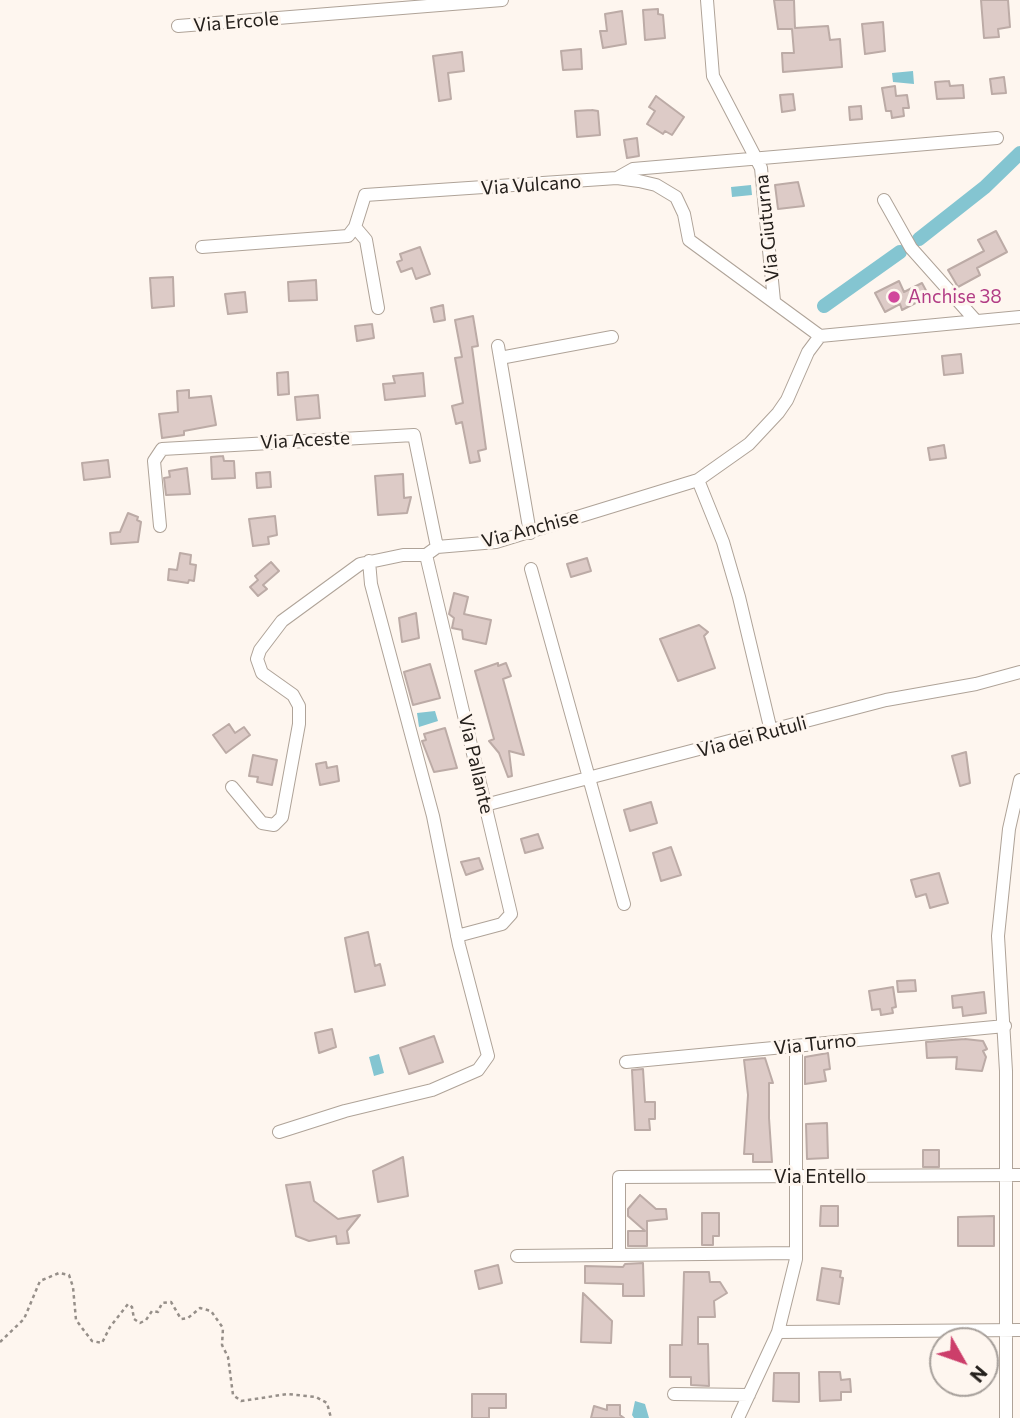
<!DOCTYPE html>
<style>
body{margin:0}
#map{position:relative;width:1020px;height:1418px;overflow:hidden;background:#fef6ef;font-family:Commissioner,sans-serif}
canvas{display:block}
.north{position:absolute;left:929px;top:1327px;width:70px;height:70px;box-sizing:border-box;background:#fef6ef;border:2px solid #a7a09b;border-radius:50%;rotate:130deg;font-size:19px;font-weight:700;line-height:28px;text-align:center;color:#25201c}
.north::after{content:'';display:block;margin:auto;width:24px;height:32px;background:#cc3e6a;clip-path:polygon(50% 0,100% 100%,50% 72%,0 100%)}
</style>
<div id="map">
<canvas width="1020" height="1418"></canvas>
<div class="north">N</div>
</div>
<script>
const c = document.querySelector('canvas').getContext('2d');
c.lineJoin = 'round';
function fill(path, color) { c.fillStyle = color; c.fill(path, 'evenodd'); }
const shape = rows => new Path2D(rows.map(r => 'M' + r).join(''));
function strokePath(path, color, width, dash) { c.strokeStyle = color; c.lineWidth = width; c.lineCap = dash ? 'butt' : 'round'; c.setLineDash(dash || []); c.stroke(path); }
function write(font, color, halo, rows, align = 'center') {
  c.font = font + ' Commissioner,sans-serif'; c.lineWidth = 6; c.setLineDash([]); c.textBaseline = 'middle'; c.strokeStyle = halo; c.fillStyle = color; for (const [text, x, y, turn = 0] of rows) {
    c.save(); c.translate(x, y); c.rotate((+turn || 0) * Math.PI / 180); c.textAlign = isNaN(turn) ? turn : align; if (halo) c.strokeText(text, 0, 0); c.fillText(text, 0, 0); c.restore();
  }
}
fill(shape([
 [913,71,914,84,893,82,892,73],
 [751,185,752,195,732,197,731,187],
 [435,711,438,721,419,727,417,713],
 [379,1054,384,1073,374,1076,369,1057],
 [635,1401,645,1404,649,1418,634,1418,632,1415]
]), '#84c5d1');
strokePath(shape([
 [919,239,985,187,1020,153],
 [824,306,900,252]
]), '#84c5d1', 14);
const building = shape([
 [774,0,794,0,795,28,828,26,830,40,840,39,842,67,783,72,782,53,794,53,792,29,778,29,774,0],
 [981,0,1008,0,1010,27,998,29,999,37,984,38,981,0],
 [658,9,658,14,663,15,665,38,645,40,643,10,658,9],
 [622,11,626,44,603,48,600,31,607,31,605,14,622,11],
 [883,22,885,51,865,54,862,24,883,22],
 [581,49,582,69,563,70,561,51,581,49],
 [462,52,464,71,448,73,451,99,439,101,433,56,462,52],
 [1004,77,1006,93,992,94,990,79,1004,77],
 [949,81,950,86,963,85,964,98,937,99,935,82,949,81],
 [895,86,896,96,907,95,909,108,903,108,904,116,892,118,891,111,886,111,882,88,895,86],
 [793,94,795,110,782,112,780,95,793,94],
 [656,96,684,117,672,135,665,131,663,134,647,124,655,111,649,107,656,96],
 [861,106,862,119,850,120,849,107,861,106],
 [592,110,598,111,600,135,577,137,575,111,592,110],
 [637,138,639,156,627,158,624,140,637,138],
 [798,182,804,206,778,209,775,185,798,182],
 [996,231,1007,252,977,268,980,275,958,287,948,270,984,251,978,240,996,231],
 [420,247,430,274,416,279,412,268,401,272,397,262,402,260,400,254,420,247],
 [173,277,174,306,152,308,150,278,173,277],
 [316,280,317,300,289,301,288,282,316,280],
 [899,281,904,292,922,283,929,296,902,310,900,304,885,312,875,293,899,281],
 [245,292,247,312,228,314,225,294,245,292],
 [443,305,445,320,434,322,431,308,443,305],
 [473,316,478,346,472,347,486,449,478,451,480,461,470,463,462,422,456,424,452,406,463,403,455,358,462,357,455,320,473,316],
 [372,324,374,338,357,341,355,326,372,324],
 [961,354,963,373,944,375,942,356,961,354],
 [288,372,289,394,278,395,277,373,288,372],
 [423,373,425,396,385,400,383,384,395,383,393,376,423,373],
 [189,390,189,398,211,396,216,425,184,431,184,435,162,438,159,414,178,412,177,391,189,390],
 [318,395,320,418,297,420,295,397,318,395],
 [944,445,946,458,930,460,928,448,944,445],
 [223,456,224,461,234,461,235,478,212,479,211,457,223,456],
 [108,460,110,477,84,480,82,463,108,460],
 [187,468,190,494,166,495,164,478,170,477,169,471,187,468],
 [270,472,271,487,257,488,256,473,270,472],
 [403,474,404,498,411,497,407,513,378,515,375,476,403,474],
 [128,513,138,517,137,520,141,522,138,542,111,544,110,533,120,532,128,513],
 [275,516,277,535,268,537,269,544,253,546,249,519,275,516],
 [180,553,191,555,190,564,196,565,194,581,189,580,188,583,168,580,169,569,177,570,180,553],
 [587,558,591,571,571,577,567,564,587,558],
 [271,562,279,571,263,585,267,589,258,596,250,587,258,580,255,576,271,562],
 [454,593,468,597,464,614,491,620,486,644,463,639,462,630,452,628,454,618,449,614,454,593],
 [416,613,419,638,402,642,399,618,416,613],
 [699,625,708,632,704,636,715,668,678,681,660,639,699,625],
 [498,663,498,666,506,663,511,676,503,679,524,755,509,751,512,776,508,777,499,753,489,741,494,739,475,671,498,663],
 [430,664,440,698,413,705,404,672,430,664],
 [229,724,235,733,244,727,250,735,226,753,213,735,229,724],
 [445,728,457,768,434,772,422,741,426,740,424,734,445,728],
 [966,752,970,783,960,786,952,756,966,752],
 [253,755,277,760,272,785,257,782,258,777,249,776,253,755],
 [326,762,327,768,337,766,339,781,320,785,316,764,326,762],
 [651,802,657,823,630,831,624,810,651,802],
 [538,834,543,848,525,853,521,839,538,834],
 [671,847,681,875,661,881,653,853,671,847],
 [479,858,483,869,466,875,461,862,479,858],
 [939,873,948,903,930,908,926,894,916,897,911,880,939,873],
 [368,932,375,966,380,964,385,985,355,992,345,938,368,932],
 [915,980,916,991,898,992,897,981,915,980],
 [893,987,896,1007,892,1008,893,1013,881,1015,880,1009,872,1010,869,991,893,987],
 [984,992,986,1013,963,1016,962,1007,953,1008,952,996,984,992],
 [332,1029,336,1047,319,1053,315,1033,332,1029],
 [434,1036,443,1062,409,1074,400,1048,434,1036],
 [965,1039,983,1041,987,1049,983,1051,986,1057,982,1071,956,1069,957,1057,927,1058,926,1042,965,1039],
 [828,1053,830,1069,824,1070,826,1081,805,1084,805,1057,828,1053],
 [765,1058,773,1083,769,1083,769,1118,772,1162,753,1162,753,1154,744,1154,748,1095,744,1060,765,1058],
 [643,1069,645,1102,655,1102,655,1119,649,1119,650,1130,635,1130,632,1070,643,1069],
 [827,1123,828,1158,807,1159,806,1124,827,1123],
 [923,1150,939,1150,939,1167,923,1167,923,1150],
 [403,1157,408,1196,378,1202,373,1171,403,1157],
 [310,1182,314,1201,338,1219,360,1215,347,1231,349,1243,337,1244,336,1236,309,1241,296,1236,286,1185,310,1182],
 [640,1195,656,1209,666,1209,667,1219,647,1221,647,1246,628,1246,628,1231,645,1231,628,1216,628,1209,640,1195],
 [821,1206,838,1206,838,1226,820,1226,821,1206],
 [702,1213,719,1213,719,1236,713,1236,713,1245,702,1245,702,1213],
 [994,1216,994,1246,958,1246,958,1217,994,1216],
 [643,1263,644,1296,623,1296,623,1284,585,1283,585,1266,623,1267,625,1264,643,1263],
 [498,1265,502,1283,479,1289,475,1271,498,1265],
 [822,1268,841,1271,840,1277,843,1278,839,1304,817,1300,822,1268],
 [684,1272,709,1272,710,1282,720,1282,727,1293,714,1301,715,1317,698,1317,698,1344,708,1344,709,1386,691,1385,691,1377,670,1377,670,1345,682,1345,684,1272],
 [583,1293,612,1321,611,1343,581,1342,583,1293],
 [819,1372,840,1372,841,1380,850,1379,851,1392,841,1392,841,1400,820,1401,819,1372],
 [774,1373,799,1373,799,1402,773,1401,774,1373],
 [472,1394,506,1394,506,1408,489,1408,489,1418,472,1418,472,1394],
 [607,1405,620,1405,620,1415,624,1418,591,1418,594,1406,607,1410,607,1405]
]);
fill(building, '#ddcbc7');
strokePath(building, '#bcaba6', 2);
const minor = shape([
 [707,0,713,76,761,168,774,301],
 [178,26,502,0],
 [617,178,633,169,997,138],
 [884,200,911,248,976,321],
 [355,227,366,240,378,308],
 [202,247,348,236,355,227,365,195,617,178,639,181,656,185,676,197,684,214,689,240,820,336],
 [498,346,530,533],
 [500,358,612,337],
 [698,480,723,542,739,597,771,731],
 [160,526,154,461,162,449,414,435,437,547],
 [426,555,511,914,502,924,457,936],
 [531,569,624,904],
 [232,787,262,823,274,825,282,817,299,724,299,706,293,695,262,673,257,659,260,650,282,621,360,564,403,555,426,555,437,547,496,542,698,480,749,444,778,413,787,400,808,352,820,336,1020,317],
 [485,805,886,700,976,684,1020,672],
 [626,1062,1005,1026],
 [279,1132,345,1111,432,1090,478,1070,488,1056,459,945,433,816,371,584,369,561],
 [619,1255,619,1177,1020,1175],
 [517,1256,796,1253],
 [778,1332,1020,1330],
 [674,1394,749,1395],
 [738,1418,778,1332,796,1259,796,1046],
 [1006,1418,1006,1071,998,936,1009,829,1020,780]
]);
strokePath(minor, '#afa398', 14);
strokePath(shape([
 [0,1342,24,1319,40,1281,59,1273,69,1275,73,1287,76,1320,92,1341,102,1343,110,1327,128,1304,132,1307,134,1319,140,1323,146,1320,152,1311,158,1312,162,1303,171,1302,181,1319,188,1318,200,1308,211,1311,223,1328,222,1345,228,1357,233,1395,241,1401,288,1394,316,1397,327,1403,331,1418]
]), '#968f89', 2.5, [3.5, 3.5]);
strokePath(minor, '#fff', 12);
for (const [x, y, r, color] of [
 [894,297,7,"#d1479c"]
]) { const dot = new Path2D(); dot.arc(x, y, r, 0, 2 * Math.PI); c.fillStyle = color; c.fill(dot); strokePath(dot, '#fef6ef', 2.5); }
write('19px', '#25201c', '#fef6ef', [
 ["Via Ercole",236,22,-5],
 ["Via Vulcano",531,185,-4],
 ["Via Giuturna",767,228,-96],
 ["Via Aceste",305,440,-3],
 ["Via Anchise",530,529,-15],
 ["Via dei Rutuli",752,737,-15],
 ["Via Pallante",476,764,77],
 ["Via Turno",815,1044,-6],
 ["Via Entello",820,1177]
]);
write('19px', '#b23c85', '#fef6ef', [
 ["Anchise 38",908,297]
], 'left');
</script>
